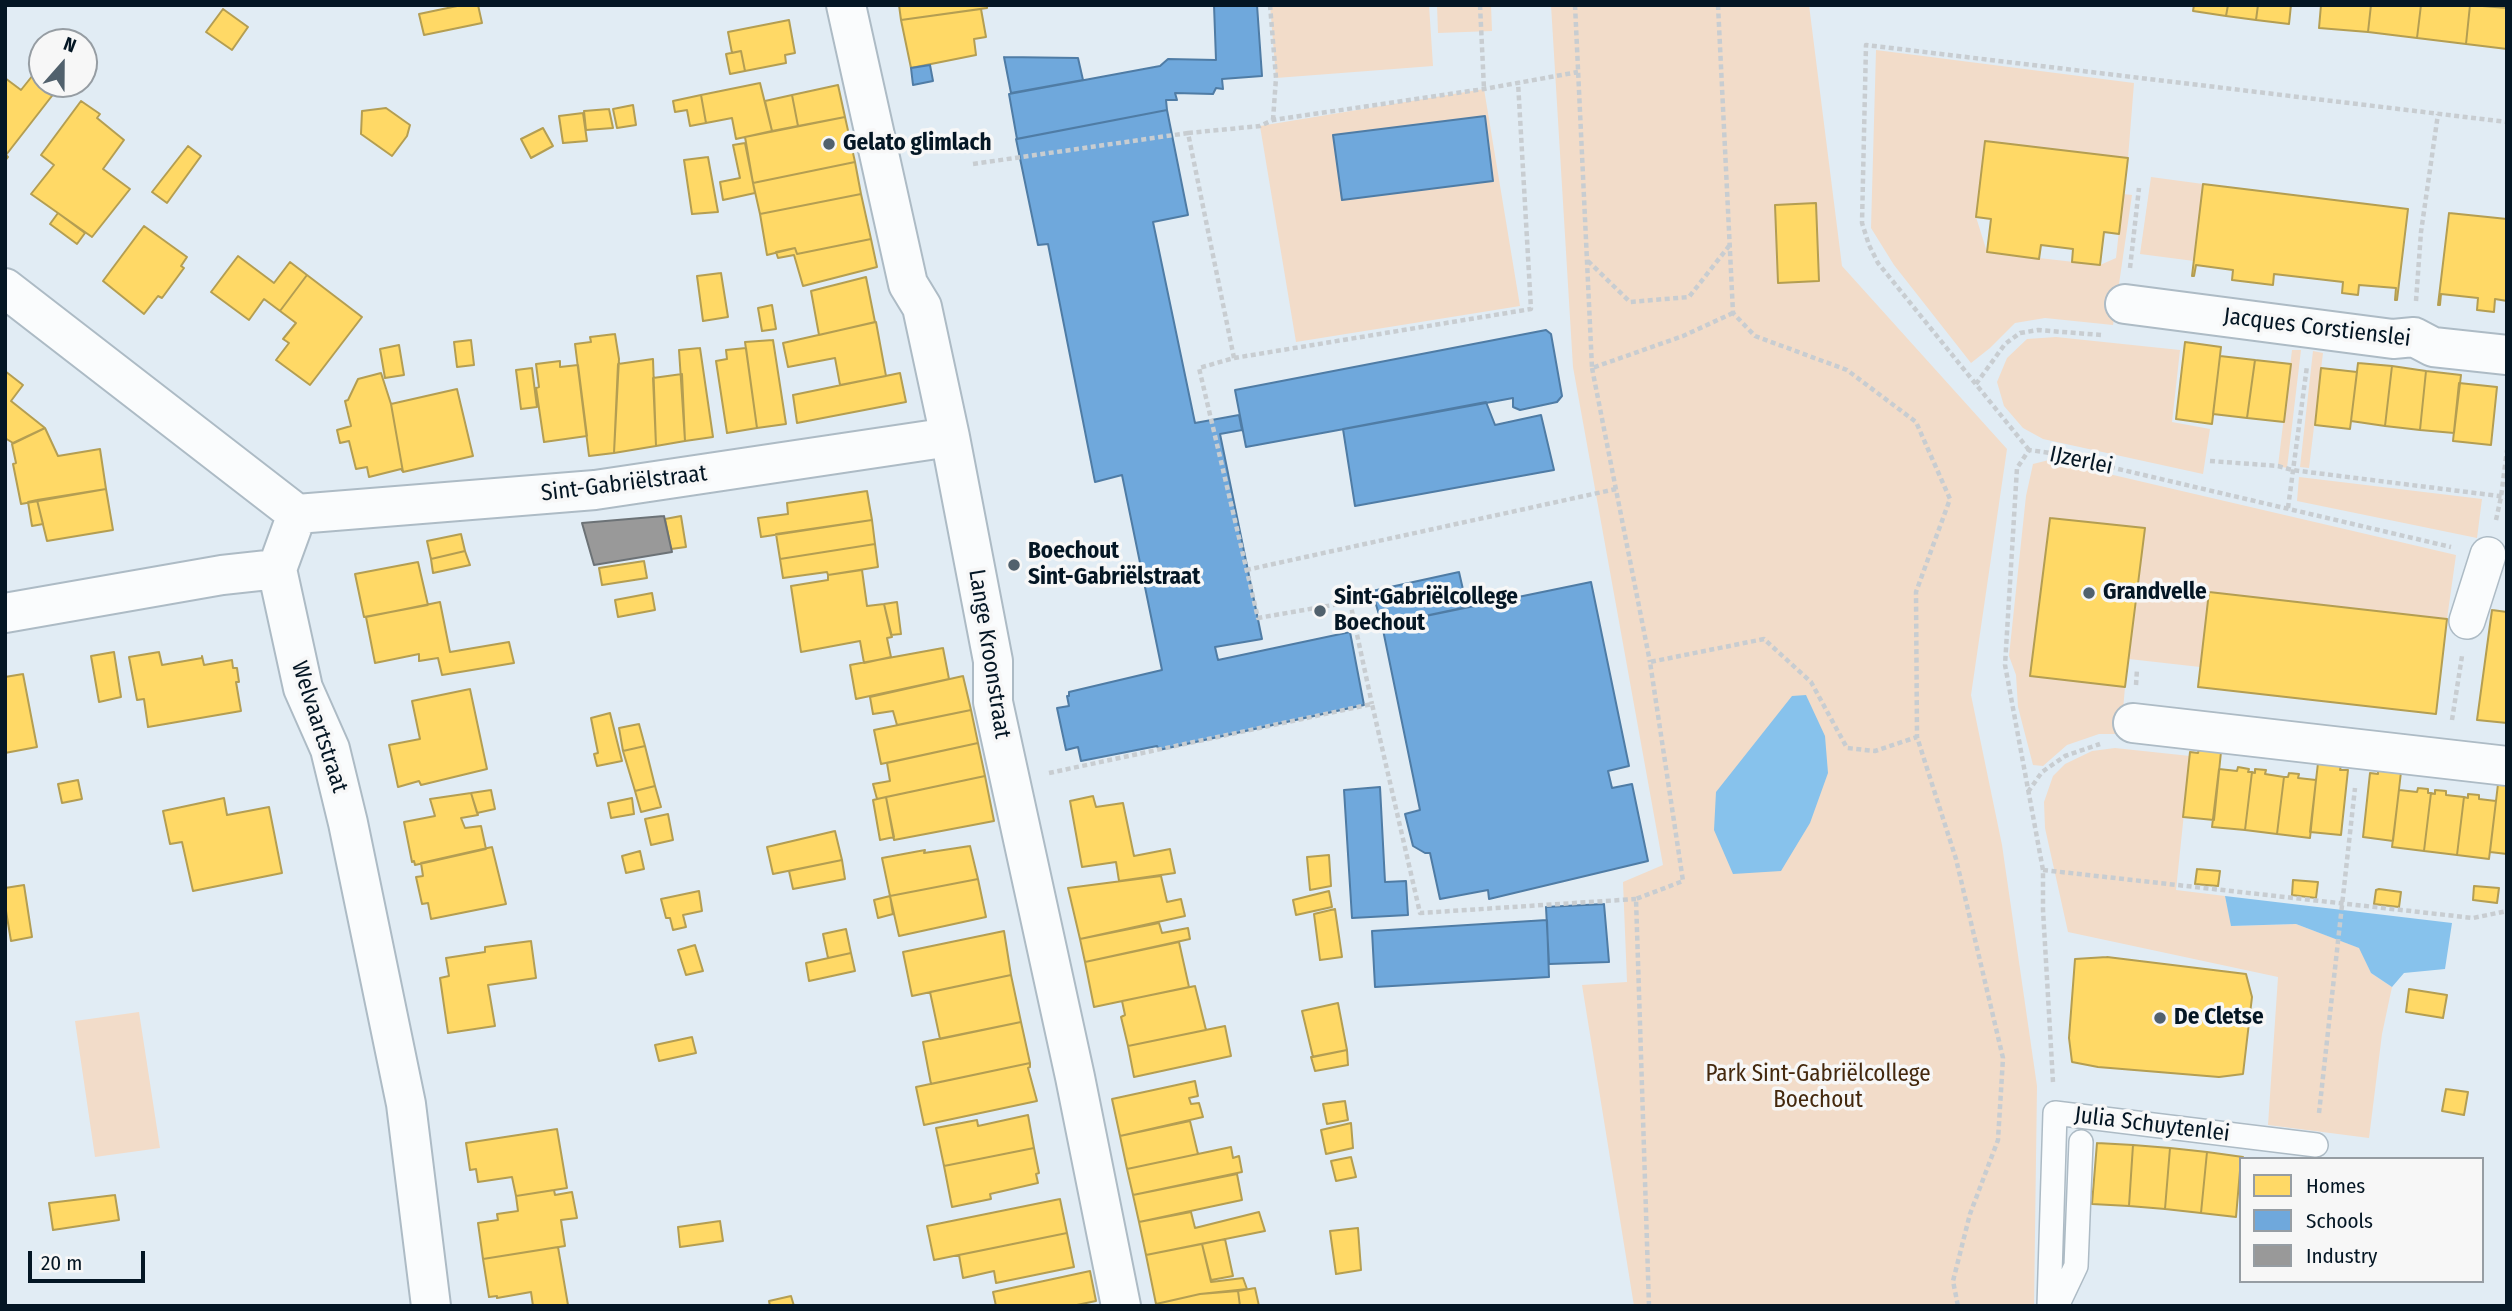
<!DOCTYPE html>
<meta charset="utf-8">
<style>
body{margin:0}
#map{position:relative;width:2512px;height:1311px;overflow:hidden;background:#e1ecf4;font-family:"Fira Sans Condensed",sans-serif}
canvas{display:block}
.frame{position:absolute;inset:0;border:7px solid #041624;pointer-events:none}
.legend{position:absolute;left:2239px;top:1157px;width:245px;height:126px;box-sizing:border-box;background:#f7f7f7;border:2px solid #969da3;margin:0;padding:9px 12px;list-style:none;font-size:21px;color:#041624}
.legend li{display:flex;align-items:center;gap:14px;height:35px}
.legend b{width:35px;border:2px solid #969da3}
.north{position:absolute;left:28px;top:28px;width:70px;height:70px;box-sizing:border-box;background:#f7f7f7;border:2px solid #969da3;border-radius:50%;rotate:21deg;font-size:19px;font-weight:700;line-height:28px;text-align:center;color:#041624}
.north::after{content:'';display:block;margin:auto;width:24px;height:32px;background:#51616d;clip-path:polygon(50% 0,100% 100%,50% 72%,0 100%)}
.scale{position:absolute;left:28px;top:1251px;width:117px;height:32px;box-sizing:border-box;border:4px solid #041624;border-top:0;padding-left:9px;font-size:21px;line-height:24px;white-space:nowrap;color:#041624;-webkit-text-stroke:5px #f7f7f7;paint-order:stroke}
</style>
<div id="map">
<canvas width="2512" height="1311"></canvas>
<div class="frame"></div>
<ul class="legend">
<li><b style="height:19px;background:#ffd966"></b>Homes</li>
<li><b style="height:19px;background:#6fa8dc"></b>Schools</li>
<li><b style="height:19px;background:#999"></b>Industry</li>
</ul>
<div class="north">N</div>
<div class="scale">20 m</div>
</div>
<script>
const c = document.querySelector('canvas').getContext('2d');
c.lineJoin = 'round';
function fill(path, color) { c.fillStyle = color; c.fill(path, 'evenodd'); }
const shape = rows => new Path2D(rows.map(r => 'M' + r).join(''));
function strokePath(path, color, width, dash) { c.strokeStyle = color; c.lineWidth = width; c.lineCap = dash ? 'butt' : 'round'; c.setLineDash(dash || []); c.stroke(path); }
function write(font, color, halo, rows, align = 'center') {
  c.font = font + ' "Fira Sans Condensed",sans-serif'; c.lineWidth = 7; c.setLineDash([]); c.textBaseline = 'middle'; c.strokeStyle = halo; c.fillStyle = color; for (const [text, x, y, turn = 0] of rows) {
    c.save(); c.translate(x, y); c.rotate((+turn || 0) * Math.PI / 180); c.textAlign = isNaN(turn) ? turn : align; if (halo) c.strokeText(text, 0, 0); c.fillText(text, 0, 0); c.restore();
  }
}
fill(shape([
 [1270,5,1429,5,1433,66,1276,78],
 [1437,5,1491,5,1492,31,1438,33],
 [1551,5,1809,5,1842,266,2007,449,1971,695,2002,845,2037,1086,2034,1306,1634,1306,1582,985,1627,982,1623,882,1663,865,1573,367],
 [1876,50,2134,83,2128,158,1986,141,1976,217,1987,252,2100,265,2116,258,2123,194,2132,195,2113,325,2045,318,2015,323,1990,348,1971,363,1894,265,1871,228],
 [1484,89,1520,306,1296,342,1260,126],
 [2151,177,2203,184,2194,261,2140,254],
 [2056,337,2180,350,2172,422,2210,429,2203,474,2043,439,2023,428,2004,406,1997,382,2007,358,2027,339],
 [2292,350,2301,350,2287,468,2278,466],
 [2313,351,2323,353,2309,468,2300,467],
 [2049,460,2456,555,2447,619,2209,592,2200,667,2129,659,2145,528,2050,518,2030,676,2125,687,2121,734,2099,734,2067,745,2043,766,2033,765,2018,707,2016,675,2009,656,2026,496,2033,464],
 [2299,477,2482,499,2477,538,2297,501],
 [2115,748,2190,756,2176,890,2225,896,2232,926,2296,924,2360,948,2371,973,2392,987,2382,1034,2369,1138,2268,1125,2278,977,2068,932,2045,828,2044,802,2053,776,2065,764,2092,751],
 [139,1012,160,1148,95,1157,75,1021]
]), '#f2dcc9');
fill(shape([
 [1806,695,1825,736,1828,773,1810,823,1781,871,1733,874,1714,830,1716,792,1792,696],
 [2225,896,2452,923,2445,969,2404,973,2392,987,2371,973,2359,948,2296,924,2231,926]
]), '#87c2ec');
const homes = shape([
 [462,5,478,5,482,23,424,35,419,14,462,5],
 [899,5,987,5,987,8,901,20,899,5],
 [2194,5,2228,5,2226,16,2193,11,2194,5],
 [2228,5,2258,5,2256,20,2226,16,2228,5],
 [2258,5,2291,5,2289,24,2256,20,2258,5],
 [2321,5,2371,5,2368,32,2319,28,2321,5],
 [2371,5,2421,5,2417,38,2368,32,2371,5],
 [2421,5,2470,5,2466,44,2417,38,2421,5],
 [2470,5,2507,8,2507,49,2466,44,2470,5],
 [223,9,248,27,232,50,206,32,223,9],
 [981,9,986,37,974,39,976,55,911,68,901,20,981,9],
 [789,20,795,53,785,55,786,63,745,71,741,51,732,53,728,32,789,20],
 [741,51,745,71,730,74,726,54,741,51],
 [33,75,55,92,6,155,8,157,5,161,5,78,21,90,33,75],
 [760,83,772,131,736,139,732,118,706,123,701,95,760,83],
 [838,85,845,117,798,126,792,95,838,85],
 [701,95,706,123,690,126,687,110,675,112,673,101,701,95],
 [792,95,798,126,772,131,765,101,792,95],
 [81,101,100,114,97,118,124,140,103,169,130,189,92,237,31,194,54,165,41,155,81,101],
 [633,105,636,125,617,128,613,109,633,105],
 [386,108,410,125,407,136,392,156,361,134,362,111,386,108],
 [609,109,613,128,586,130,584,111,609,109],
 [583,113,587,141,563,143,559,116,583,113],
 [845,117,855,162,753,183,745,137,845,117],
 [543,128,553,146,531,158,521,139,543,128],
 [1985,141,2128,158,2119,234,2104,232,2100,265,2072,262,2073,249,2041,245,2039,259,1987,252,1991,219,1976,217,1985,141],
 [745,143,755,193,723,200,720,182,740,178,733,145,745,143],
 [188,146,201,156,167,203,152,192,188,146],
 [708,157,718,212,692,214,684,160,708,157],
 [855,162,861,194,760,214,753,183,855,162],
 [2203,184,2408,209,2397,300,2395,300,2396,288,2359,285,2358,295,2342,293,2343,282,2274,274,2273,285,2232,280,2233,270,2196,265,2194,276,2192,276,2203,184],
 [861,194,871,239,797,254,795,248,767,255,760,214,861,194],
 [1816,203,1819,281,1778,283,1775,205,1816,203],
 [58,213,85,233,77,244,50,224,58,213],
 [2449,213,2507,219,2507,301,2495,299,2494,312,2477,310,2478,298,2441,294,2440,305,2438,305,2449,213],
 [144,226,187,257,181,266,184,268,162,298,158,296,144,314,103,281,144,226],
 [871,239,877,267,803,286,794,255,778,258,776,252,795,248,797,254,871,239],
 [238,256,274,283,290,262,307,275,280,311,264,299,249,320,211,292,238,256],
 [721,273,728,317,703,321,697,276,721,273],
 [307,275,362,317,310,385,276,360,289,343,283,339,296,323,280,311,307,275],
 [866,277,875,322,819,335,811,291,866,277],
 [772,305,776,329,762,331,758,308,772,305],
 [876,322,886,376,840,385,835,358,788,367,783,343,876,322],
 [615,334,619,359,614,453,589,456,575,344,591,342,590,337,615,334],
 [471,340,474,365,457,367,454,342,471,340],
 [773,340,786,424,757,428,745,342,773,340],
 [2185,342,2221,347,2212,424,2176,419,2185,342],
 [399,345,404,375,385,378,380,349,399,345],
 [700,348,713,437,685,441,679,350,700,348],
 [746,348,757,428,727,433,716,361,727,359,726,350,746,348],
 [2220,356,2255,360,2247,418,2213,414,2220,356],
 [653,359,656,446,614,453,618,364,653,359],
 [2255,360,2291,364,2284,422,2247,418,2255,360],
 [560,361,560,367,578,365,587,436,544,442,536,388,539,387,536,364,560,361],
 [2358,363,2392,366,2385,426,2351,421,2358,363],
 [2392,366,2426,371,2420,430,2385,426,2392,366],
 [532,368,537,407,521,409,516,370,532,368],
 [2321,368,2357,372,2350,429,2315,425,2321,368],
 [5,371,23,385,11,401,45,428,13,443,5,438,5,371],
 [2426,371,2461,375,2454,433,2420,430,2426,371],
 [381,373,391,404,403,472,401,469,369,477,367,467,356,469,349,441,340,443,337,430,351,426,345,401,348,400,358,379,381,373],
 [900,373,906,402,797,423,793,395,900,373],
 [682,374,685,441,656,446,653,378,682,374],
 [2459,383,2497,387,2491,445,2453,441,2459,383],
 [457,389,473,456,403,472,391,404,457,389],
 [45,428,58,456,100,449,106,489,21,504,13,464,16,463,12,444,45,428],
 [106,489,113,530,47,541,37,500,106,489],
 [867,491,872,520,761,537,758,518,788,514,787,503,867,491],
 [37,500,43,524,32,526,28,502,37,500],
 [681,516,686,547,671,549,665,519,681,516],
 [2050,518,2145,528,2125,687,2030,676,2050,518],
 [872,520,875,544,780,559,776,534,872,520],
 [461,534,465,551,431,559,427,541,461,534],
 [875,544,878,567,828,575,827,572,783,578,780,559,875,544],
 [465,551,470,565,433,573,431,559,465,551],
 [644,561,647,578,602,585,599,568,644,561],
 [418,562,428,605,364,617,355,574,418,562],
 [862,570,867,606,884,604,892,637,887,638,891,657,864,663,860,641,801,652,791,586,828,580,828,575,862,570],
 [2209,592,2447,619,2436,714,2198,687,2209,592],
 [652,593,655,610,618,617,615,600,652,593],
 [440,602,450,652,509,642,514,663,442,675,438,658,419,661,419,654,375,663,366,617,440,602],
 [897,602,901,634,891,635,884,604,897,602],
 [2492,610,2507,612,2507,723,2477,720,2492,610],
 [943,648,949,679,856,699,850,665,943,648],
 [114,652,121,697,99,702,91,656,114,652],
 [159,652,162,665,202,658,202,656,204,665,232,660,233,668,237,668,239,682,236,682,241,711,148,727,144,699,137,700,129,657,159,652],
 [23,674,37,747,5,753,5,677,23,674],
 [963,676,971,710,897,725,893,711,873,714,870,697,963,676],
 [470,689,487,769,421,785,419,781,398,787,389,745,420,739,412,701,470,689],
 [971,710,978,743,881,764,874,730,971,710],
 [610,713,622,761,597,766,594,754,598,753,591,718,610,713],
 [639,724,645,746,623,751,619,728,639,724],
 [978,743,985,776,877,799,873,784,890,781,887,763,978,743],
 [645,746,655,786,635,791,623,751,645,746],
 [2199,749,2221,752,2214,820,2183,817,2190,752,2198,753,2199,749],
 [2318,763,2341,766,2340,770,2348,770,2341,835,2310,832,2318,763],
 [2238,767,2249,769,2248,772,2252,772,2245,830,2212,827,2219,769,2237,771,2238,767],
 [2255,769,2266,770,2265,774,2284,777,2277,834,2245,830,2252,772,2255,773,2255,769],
 [2378,770,2401,772,2393,841,2363,837,2370,773,2378,774,2378,770],
 [2289,773,2299,774,2298,778,2316,780,2310,838,2277,834,2284,777,2288,777,2289,773],
 [985,776,994,821,894,840,886,797,985,776],
 [78,780,82,799,62,803,58,784,78,780],
 [2498,784,2507,785,2507,854,2490,852,2498,784],
 [655,786,661,807,641,812,635,791,655,786],
 [2418,788,2428,789,2428,793,2431,793,2424,851,2392,847,2399,790,2417,792,2418,788],
 [491,790,495,809,477,813,471,793,491,790],
 [2435,790,2446,791,2446,795,2464,797,2457,855,2424,851,2431,793,2435,794,2435,790],
 [471,793,478,815,461,818,465,828,481,826,486,849,415,865,414,861,412,862,404,822,435,816,430,799,471,793],
 [2468,794,2479,795,2479,799,2496,801,2489,859,2457,855,2464,797,2468,798,2468,794],
 [1093,796,1096,807,1123,803,1134,856,1170,849,1175,873,1119,881,1116,862,1082,867,1070,801,1093,796],
 [886,797,894,837,880,840,873,800,886,797],
 [224,798,227,815,269,807,282,873,193,891,182,842,170,844,163,811,224,798],
 [632,798,634,814,611,818,608,803,632,798],
 [668,814,673,840,651,845,645,819,668,814],
 [835,831,842,860,773,874,767,847,835,831],
 [970,846,978,879,890,896,882,858,925,850,924,853,970,846],
 [492,847,506,904,431,919,428,903,422,904,416,877,423,876,421,863,492,847],
 [640,851,644,869,626,873,622,856,640,851],
 [1329,855,1331,886,1310,890,1307,857,1329,855],
 [842,860,845,879,793,889,789,871,842,860],
 [2197,869,2220,871,2218,886,2195,884,2197,869],
 [1161,876,1167,902,1181,899,1185,916,1080,939,1068,888,1161,876],
 [978,879,986,917,899,936,890,896,978,879],
 [2293,880,2318,882,2316,898,2292,895,2293,880],
 [24,885,32,937,11,941,5,905,5,888,24,885],
 [2474,886,2499,888,2497,903,2473,900,2474,886],
 [2379,889,2401,892,2399,907,2374,904,2376,890,2379,889],
 [699,891,702,911,683,915,686,927,673,930,670,918,666,918,661,899,699,891],
 [1329,891,1332,907,1296,915,1293,900,1329,891],
 [890,896,893,914,878,918,874,900,890,896],
 [1335,909,1342,957,1320,960,1314,914,1335,909],
 [1159,923,1162,933,1188,928,1190,939,1085,962,1080,939,1159,923],
 [846,929,851,953,828,958,823,934,846,929],
 [1004,931,1011,975,912,996,903,952,1004,931],
 [531,941,536,978,488,985,495,1026,448,1033,440,978,449,976,446,958,485,952,485,947,531,941],
 [1179,942,1189,987,1094,1007,1085,962,1179,942],
 [695,945,703,971,686,975,678,950,695,945],
 [851,953,855,971,809,981,806,963,851,953],
 [2107,957,2246,974,2252,997,2243,1074,2219,1077,2098,1067,2072,1062,2069,1038,2075,959,2107,957],
 [1011,975,1021,1022,940,1039,930,992,1011,975],
 [1195,986,1206,1030,1128,1046,1121,1017,1125,1015,1122,1001,1195,986],
 [2409,989,2447,995,2443,1018,2406,1012,2409,989],
 [1338,1003,1347,1050,1313,1057,1302,1011,1338,1003],
 [1021,1022,1030,1063,931,1084,923,1042,1021,1022],
 [1225,1026,1231,1056,1134,1077,1128,1046,1225,1026],
 [692,1037,696,1053,659,1061,655,1045,692,1037],
 [1347,1050,1348,1065,1315,1071,1311,1057,1347,1050],
 [1030,1063,1030,1067,1028,1068,1037,1101,924,1125,916,1087,1030,1063],
 [1195,1081,1198,1096,1189,1098,1191,1104,1199,1103,1203,1117,1120,1136,1112,1099,1195,1081],
 [2446,1089,2468,1092,2464,1115,2442,1111,2446,1089],
 [1345,1101,1348,1120,1327,1124,1323,1104,1345,1101],
 [1028,1115,1034,1148,944,1166,936,1128,977,1120,978,1126,1028,1115],
 [1190,1121,1198,1154,1127,1169,1120,1136,1190,1121],
 [1351,1123,1353,1148,1326,1154,1321,1130,1351,1123],
 [557,1129,567,1188,516,1196,512,1177,478,1182,476,1169,470,1170,466,1143,557,1129],
 [2097,1143,2133,1145,2129,1206,2092,1204,2097,1143],
 [2133,1145,2170,1148,2165,1209,2129,1206,2133,1145],
 [1231,1147,1233,1158,1239,1156,1242,1172,1133,1195,1127,1169,1231,1147],
 [1034,1148,1039,1173,1036,1174,1038,1183,990,1194,991,1199,952,1207,944,1166,1034,1148],
 [2170,1148,2207,1152,2201,1213,2165,1209,2170,1148],
 [2207,1152,2243,1157,2241,1159,2236,1217,2201,1213,2207,1152],
 [1351,1157,1356,1177,1336,1181,1331,1161,1351,1157],
 [1237,1174,1242,1200,1139,1222,1133,1195,1237,1174],
 [554,1190,555,1195,572,1192,577,1218,561,1220,565,1246,483,1259,478,1223,498,1220,497,1214,518,1211,516,1196,554,1190],
 [115,1195,119,1220,53,1230,49,1203,115,1195],
 [1060,1199,1067,1233,934,1260,927,1226,1060,1199],
 [1191,1212,1195,1228,1259,1212,1265,1231,1146,1255,1139,1222,1191,1212],
 [720,1221,723,1241,680,1247,678,1227,720,1221],
 [1358,1228,1361,1270,1336,1274,1330,1231,1358,1228],
 [1067,1233,1074,1267,996,1283,994,1271,963,1278,959,1255,1067,1233],
 [1225,1239,1233,1276,1211,1280,1202,1244,1225,1239],
 [1202,1244,1211,1282,1243,1278,1247,1289,1200,1294,1156,1304,1146,1255,1202,1244],
 [558,1247,568,1305,533,1306,531,1292,497,1298,497,1296,489,1297,483,1259,558,1247],
 [1090,1271,1096,1301,1072,1306,996,1306,993,1292,1090,1271],
 [1255,1288,1259,1306,1240,1306,1238,1291,1255,1288],
 [1238,1291,1240,1306,1157,1306,1156,1304,1200,1294,1238,1291],
 [791,1296,794,1306,770,1306,769,1301,791,1296]
]);
fill(homes, '#ffd966');
strokePath(homes, '#b49e52', 2);
const schools = shape([
 [1214,5,1257,5,1262,76,1222,79,1223,89,1216,88,1213,94,1175,93,1177,100,1166,100,1167,110,1017,139,1009,94,1160,66,1168,59,1216,60,1214,5],
 [1004,57,1078,58,1083,80,1011,93,1004,57],
 [930,65,933,81,913,85,911,68,930,65],
 [1167,110,1188,215,1153,222,1195,423,1239,415,1242,430,1220,434,1262,639,1215,647,1218,660,1350,632,1364,705,1159,750,1157,746,1081,761,1078,747,1066,750,1057,708,1069,706,1067,696,1069,696,1069,692,1162,670,1122,475,1095,482,1048,244,1038,245,1016,139,1167,110],
 [1485,116,1493,181,1342,200,1333,135,1485,116],
 [1546,330,1551,334,1562,396,1557,402,1520,410,1513,407,1513,398,1246,447,1235,390,1546,330],
 [1486,402,1495,425,1541,415,1554,470,1355,506,1343,429,1486,402],
 [1459,572,1467,607,1382,625,1372,591,1459,572],
 [1591,582,1629,766,1608,771,1612,788,1632,784,1648,861,1489,899,1488,890,1440,899,1430,853,1425,853,1413,846,1405,814,1420,810,1382,625,1591,582],
 [1380,787,1385,882,1406,881,1408,915,1352,918,1344,790,1380,787],
 [1604,904,1609,962,1549,964,1546,907,1604,904],
 [1547,920,1549,977,1375,987,1372,931,1547,920]
]);
fill(schools, '#6fa8dc');
strokePath(schools, '#4f7ca5', 2);
const industry = shape([
 [664,516,672,552,594,565,582,523,664,516]
]);
fill(industry, '#999');
strokePath(industry, '#6c7276', 2);
const service = shape([
 [2049,1306,2055,1113,2316,1145],
 [2057,1306,2076,1266,2081,1142]
]);
const pedestrian = shape([
 [2467,621,2488,555]
]);
const minor = shape([
 [846,5,908,284,922,307,950,437,993,661,993,702,1075,1077,1121,1306],
 [5,288,297,514],
 [2125,304,2393,339,2414,337,2433,347,2507,355],
 [297,514,277,569,303,688,330,749,348,823,406,1104,431,1306],
 [297,514,595,490,950,437],
 [5,613,222,575,277,569],
 [2133,723,2507,766]
]);
strokePath(service, '#adbbc5', 26);
strokePath(pedestrian, '#adbbc5', 38);
strokePath(minor, '#adbbc5', 42);
strokePath(shape([
 [1270,5,1276,78,1273,120],
 [1480,5,1484,89],
 [1575,5,1592,368,1683,336,1733,313],
 [1718,5,1733,313,1755,336,1847,370,1916,422,1950,499,1916,592,1917,737],
 [1188,133,1260,126,1273,120,1484,89,1578,72],
 [973,164,1188,133,1234,358,1199,368,1258,618,1350,602,1372,704],
 [1588,261,1630,302,1689,297,1729,246],
 [2130,268,2139,188],
 [2416,301,2421,232,2438,114],
 [1234,358,1531,309,1518,82],
 [1592,368,1650,662],
 [1976,384,2005,344,2020,333,2038,330,2101,335],
 [2029,450,1878,263,1869,245,1862,223,1866,45,2507,122],
 [2210,461,2278,466,2292,470,2507,497],
 [2288,508,2307,366],
 [2496,520,2501,497,2507,450],
 [1246,570,1616,489],
 [2136,685,2137,669],
 [2452,720,2462,656],
 [1049,773,1372,704,1420,913,1636,899],
 [2028,792,2042,772,2065,756,2100,744],
 [2043,870,2473,918,2507,911],
 [2053,1082,2043,910,2043,870,2005,665,2017,468,2029,450,2050,453,2451,547],
 [2319,1113,2355,788],
 [1649,1306,1636,899,1683,881,1650,662,1764,639,1811,682,1847,748,1875,751,1917,737,1956,859,2003,1058,1998,1140,1970,1214,1953,1281,1958,1306]
]), '#c8cdd1', 4.5, [5, 3.5]);
strokePath(service, '#fafcfd', 23);
strokePath(pedestrian, '#fafcfd', 35);
strokePath(minor, '#fafcfd', 38);
for (const [x, y, r, color] of [
 [829,144,7,"#51616d"],
 [1014,565,7,"#51616d"],
 [2089,593,7,"#51616d"],
 [1320,611,7,"#51616d"],
 [2160,1018,7,"#51616d"]
]) { const dot = new Path2D(); dot.arc(x, y, r, 0, 2 * Math.PI); c.fillStyle = color; c.fill(dot); strokePath(dot, '#f7f7f7', 2.5); }
write('bold 23px', '#041624', '#f7f7f7', [
 ["Gelato glimlach",843,144],
 ["Boechout",1028,552],
 ["Sint-Gabriëlstraat",1028,578],
 ["Grandvelle",2103,593],
 ["Sint-Gabriëlcollege",1334,598],
 ["Boechout",1334,624],
 ["De Cletse",2174,1018]
], 'left');
write('23px', '#041624', '#f7f7f7', [
 ["Jacques Corstienslei",2317,328,7],
 ["IJzerlei",2081,461,12],
 ["Sint-Gabriëlstraat",624,484,-7],
 ["Lange Kroonstraat",989,654,81],
 ["Welvaartstraat",319,727,72],
 ["Julia Schuytenlei",2152,1125,7]
]);
write('23px', '#44280d', '#f7f7f7', [
 ["Park Sint-Gabriëlcollege",1818,1075],
 ["Boechout",1818,1101]
]);
</script>
